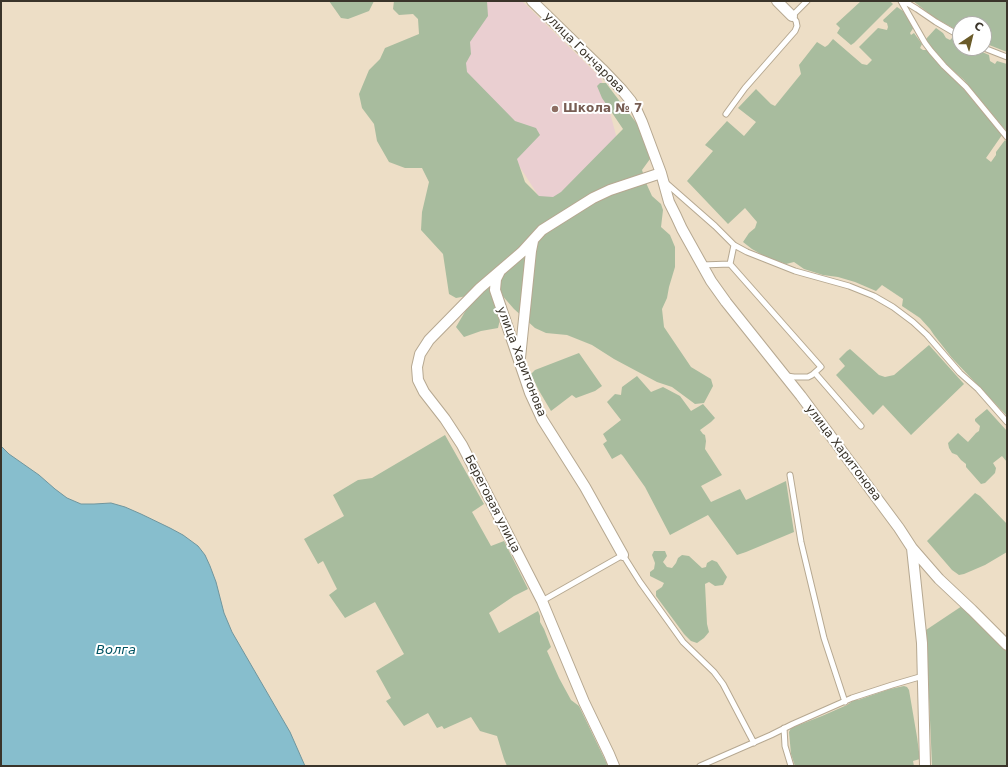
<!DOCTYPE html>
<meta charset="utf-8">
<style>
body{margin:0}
#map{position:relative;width:1008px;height:767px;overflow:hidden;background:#eddec6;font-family:"DejaVu Sans",sans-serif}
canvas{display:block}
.frame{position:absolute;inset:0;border:2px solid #3a342a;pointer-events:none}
.north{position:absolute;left:952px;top:16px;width:40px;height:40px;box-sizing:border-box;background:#fff;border:1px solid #b0aeaa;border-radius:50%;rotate:35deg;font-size:11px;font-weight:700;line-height:16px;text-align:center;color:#3a342a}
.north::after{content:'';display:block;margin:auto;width:14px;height:18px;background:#6a5b29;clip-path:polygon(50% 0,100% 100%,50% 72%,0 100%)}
</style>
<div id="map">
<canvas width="1008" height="767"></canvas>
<div class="frame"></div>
<div class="north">С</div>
</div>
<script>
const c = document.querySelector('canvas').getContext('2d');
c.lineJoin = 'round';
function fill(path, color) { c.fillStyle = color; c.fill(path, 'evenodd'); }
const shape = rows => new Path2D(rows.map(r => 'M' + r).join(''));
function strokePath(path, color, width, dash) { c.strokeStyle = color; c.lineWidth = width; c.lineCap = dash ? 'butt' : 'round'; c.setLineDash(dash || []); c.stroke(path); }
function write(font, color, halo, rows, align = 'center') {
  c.font = font + ' "DejaVu Sans",sans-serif'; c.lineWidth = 4; c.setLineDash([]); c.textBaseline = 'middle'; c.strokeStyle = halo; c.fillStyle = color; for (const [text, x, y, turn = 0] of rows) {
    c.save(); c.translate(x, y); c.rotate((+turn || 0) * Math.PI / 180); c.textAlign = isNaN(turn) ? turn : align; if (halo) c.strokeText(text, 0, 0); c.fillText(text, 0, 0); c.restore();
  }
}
fill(shape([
 [473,1,522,1,601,78,618,143,547,209,514,158,432,43]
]), '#eacfd1');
fill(shape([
 [329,1,374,1,369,11,348,19,341,18],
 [394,1,487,1,488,16,470,42,471,54,466,63,467,72,515,121,536,128,540,135,517,159,525,182,539,196,553,197,561,192,623,129,602,98,597,86,600,83,606,83,615,95,638,125,650,159,642,170,647,185,652,196,661,204,663,210,661,227,670,235,675,247,675,267,669,287,667,298,662,309,664,327,691,367,711,379,713,386,704,403,695,404,672,387,657,382,614,359,592,345,567,335,546,333,535,328,514,309,500,293,502,311,498,328,481,331,464,337,456,327,466,310,467,296,456,298,449,294,443,254,421,230,422,212,429,182,422,168,405,168,389,162,377,141,374,124,362,108,359,94,369,70,380,59,385,48,419,34,418,19,413,14,399,15,393,9],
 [861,1,890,1,893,4,854,43,851,45,837,33,840,28,836,24],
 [913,1,1007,1,1007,52,984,43,984,24,960,24,960,32,935,18],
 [897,7,903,11,914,27,910,33,911,35,914,33,922,44,920,48,923,50,927,50,957,81,1002,135,986,158,991,162,996,155,996,152,1005,140,1007,142,1007,416,952,358,934,335,930,329,920,318,902,306,903,299,882,285,876,291,855,282,838,277,823,275,804,269,794,262,786,264,764,256,752,249,743,242,749,233,755,228,757,222,745,208,728,224,687,181,713,151,705,145,727,121,744,136,756,122,738,108,756,89,771,104,775,106,801,74,799,65,817,42,825,47,828,45,833,39,862,64,867,65,872,60,859,47,878,28,887,30,888,27,887,23,884,22,883,20],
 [936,28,943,33,946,38,950,40,953,37,960,41,960,48,973,48,989,55,990,61,995,64,997,61,1007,64,1007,132,964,80,947,65,932,49,926,39],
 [929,345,964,384,911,435,883,405,873,415,836,375,845,366,839,359,847,351,850,349,879,375,885,377,894,375],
 [579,353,602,386,595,391,576,398,572,395,551,411,538,389,531,374,535,370],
 [637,376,651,392,663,387,680,396,691,411,703,404,715,418,711,422,700,430,703,434,705,435,706,441,705,449,722,475,701,486,711,502,740,489,746,500,786,481,794,532,746,552,737,555,708,515,670,535,645,487,623,456,621,454,612,459,603,444,607,441,603,434,621,420,607,402,615,394,621,395,622,387],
 [987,409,1007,431,1007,462,1002,456,993,463,996,468,995,473,985,483,981,484,966,467,966,464,961,460,957,455,952,453,949,448,948,443,958,433,968,442,976,433,979,431,980,426,975,421,975,419],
 [445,435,484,504,472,512,491,546,504,541,528,589,514,596,489,613,499,633,538,611,540,616,540,622,544,629,551,647,547,651,559,678,571,700,579,706,607,764,606,766,507,766,504,759,497,736,480,731,471,717,444,729,442,726,437,728,428,713,404,726,386,701,391,698,376,671,404,654,375,602,345,618,329,595,337,589,323,561,318,564,304,539,344,516,333,495,358,480,372,478],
 [975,493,980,496,1007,524,1007,552,985,565,964,574,959,575,952,570,927,541],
 [654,551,665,551,667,556,663,562,667,567,672,568,676,563,678,558,682,555,689,556,702,568,706,567,707,563,712,560,717,562,727,577,723,585,715,586,709,582,705,584,707,624,709,632,704,638,697,643,691,641,684,634,656,596,656,591,662,587,664,583,650,576,650,572,654,569,655,563,652,555],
 [962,606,970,613,1007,652,1007,766,939,766,939,765,932,765,926,630],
 [904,686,907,687,909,690,917,737,920,759,913,761,914,766,795,766,791,754,789,732,791,728,822,716,847,705,854,700,858,700,890,689]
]), '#a8bc9e');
const water = shape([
 [1,446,9,454,39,475,55,489,67,498,81,504,94,504,111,503,125,507,141,514,170,528,183,535,198,546,205,555,210,566,216,582,224,613,232,632,290,732,305,766,1,766,1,446]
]);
fill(water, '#87becd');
strokePath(water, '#70959c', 1);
const service = shape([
 [901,1,925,43,931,51,944,66,966,87,1007,137],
 [904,1,917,9,936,22,960,36],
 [984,48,1007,57],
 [726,114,745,88,795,31,797,26,796,21,792,16,807,1],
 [666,183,715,226,734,245,747,252,795,271,849,286,874,296,893,307,913,322,927,335,960,373,978,389,1007,422],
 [730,264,734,245],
 [702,265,730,264,821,367,812,375,808,377,794,377,787,376],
 [815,373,861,426],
 [790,475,801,542,824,638,845,702],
 [542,601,623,555,640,582,673,628,683,642,714,672,723,684,754,743],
 [784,728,785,746,791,766],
 [700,766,771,735,793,724,852,698,892,685,923,676]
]);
const minor = shape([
 [532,1,602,69,622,90,631,101,637,111,642,122,661,173,669,202,676,216,682,229,711,281,726,302,801,396,899,528,912,548,922,643,925,766],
 [777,1,792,16],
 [500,271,496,279,495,290,530,393,542,419,585,487,623,555],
 [520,358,531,251,533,241],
 [912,548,939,579,972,610,1007,645],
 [614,766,609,754,584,702,542,601,462,445,445,419,424,392,418,380,417,367,420,354,429,340,480,288,522,252,542,230,593,198,610,190,661,173]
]);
strokePath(service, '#b6a891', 7);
strokePath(minor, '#b6a891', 12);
strokePath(service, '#fff', 5);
strokePath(minor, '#fff', 10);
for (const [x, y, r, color] of [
 [555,109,4,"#8d6e63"]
]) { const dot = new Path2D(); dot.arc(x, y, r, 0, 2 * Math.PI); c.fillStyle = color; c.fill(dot); strokePath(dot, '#fff', 1.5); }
write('12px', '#3a342a', '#fff', [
 ["улица Гончарова",584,53,45],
 ["улица Харитонова",521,362,69],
 ["улица Харитонова",843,453,53],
 ["Береговая улица",492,504,63]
]);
write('bold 12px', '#785e54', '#fff', [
 ["Школа № 7",563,109]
], 'left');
write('italic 13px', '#005362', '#fff', [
 ["Волга",116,651]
]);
</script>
